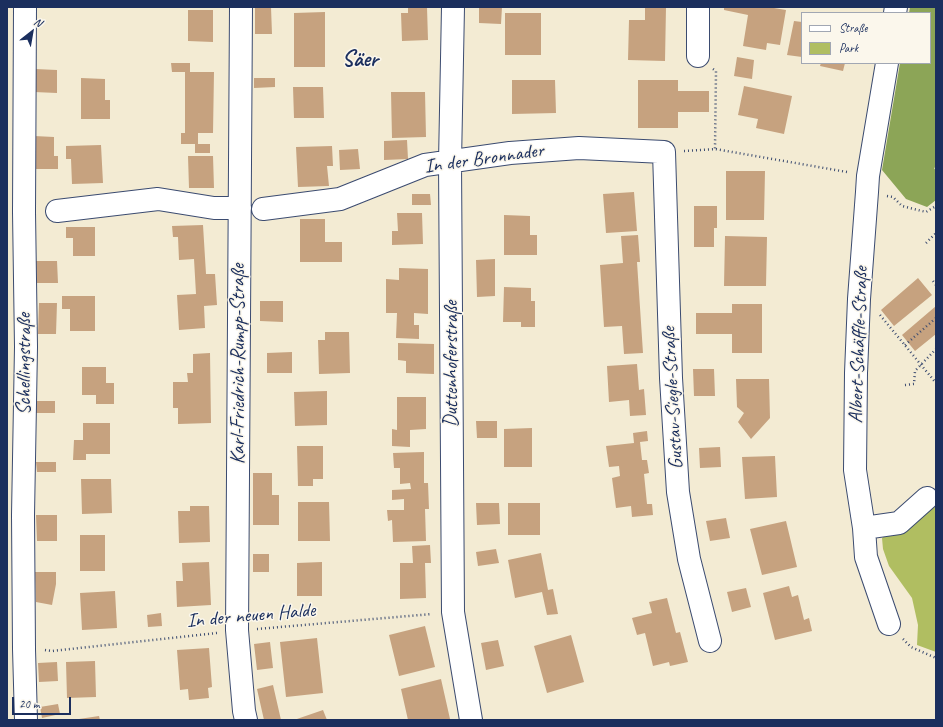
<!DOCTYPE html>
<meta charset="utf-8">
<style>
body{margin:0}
#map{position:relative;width:943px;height:727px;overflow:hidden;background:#f3ebd3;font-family:Caveat,sans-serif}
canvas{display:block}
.frame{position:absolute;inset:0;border:8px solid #1b2f5e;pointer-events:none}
.legend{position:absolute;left:801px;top:12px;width:130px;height:52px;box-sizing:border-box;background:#fbf7ec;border:1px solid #a1a7b3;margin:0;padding:5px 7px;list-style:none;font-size:12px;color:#1b2f5e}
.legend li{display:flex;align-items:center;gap:8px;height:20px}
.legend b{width:20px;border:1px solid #a1a7b3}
.north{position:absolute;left:12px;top:12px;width:40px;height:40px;-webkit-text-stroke:3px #fbf7ec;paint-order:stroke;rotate:31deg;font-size:11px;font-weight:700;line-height:16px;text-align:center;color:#1b2f5e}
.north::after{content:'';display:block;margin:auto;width:14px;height:18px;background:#1b2f5e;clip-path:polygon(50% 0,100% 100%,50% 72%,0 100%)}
.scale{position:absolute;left:12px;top:697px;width:59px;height:18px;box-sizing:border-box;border:2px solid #1b2f5e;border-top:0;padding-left:5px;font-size:12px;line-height:14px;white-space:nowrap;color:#1b2f5e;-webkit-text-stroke:3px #fbf7ec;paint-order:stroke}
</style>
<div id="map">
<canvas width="943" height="727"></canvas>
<div class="frame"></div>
<ul class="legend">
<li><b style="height:5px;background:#fff"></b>Straße</li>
<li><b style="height:11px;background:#b0be61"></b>Park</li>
</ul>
<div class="north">N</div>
<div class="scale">20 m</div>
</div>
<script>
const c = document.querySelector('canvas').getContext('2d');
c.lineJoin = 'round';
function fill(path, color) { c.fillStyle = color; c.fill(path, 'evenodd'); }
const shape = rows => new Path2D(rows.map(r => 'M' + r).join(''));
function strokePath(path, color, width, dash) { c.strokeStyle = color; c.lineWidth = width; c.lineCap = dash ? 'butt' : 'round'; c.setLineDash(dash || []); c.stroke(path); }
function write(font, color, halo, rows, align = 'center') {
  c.font = font + ' Caveat,sans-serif'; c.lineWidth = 3; c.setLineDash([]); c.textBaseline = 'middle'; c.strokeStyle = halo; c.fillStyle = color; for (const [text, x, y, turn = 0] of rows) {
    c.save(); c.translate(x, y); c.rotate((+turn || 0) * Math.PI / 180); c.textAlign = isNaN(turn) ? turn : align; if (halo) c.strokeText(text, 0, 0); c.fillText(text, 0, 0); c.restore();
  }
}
fill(shape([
 [934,505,936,507,936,652,917,645,918,625,912,598,889,566,883,549,882,538,894,529]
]), '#b0be61');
fill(shape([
 [910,7,936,7,936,167,934,168,936,171,936,200,927,207,906,199,882,170,900,63,930,63,930,13,909,13]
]), '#8ca557');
fill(shape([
 [255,7,271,7,272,34,255,34],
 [408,7,427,7,428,40,402,41,401,13,408,13],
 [479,7,502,7,501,24,479,23],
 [645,7,666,7,665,61,628,60,629,20,645,20],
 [724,7,768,7,786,10,780,45,767,43,766,50,743,46,748,15,724,10],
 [188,10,213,10,213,42,188,41],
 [325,12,325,67,294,67,294,13],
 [505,13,541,13,541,55,505,55],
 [794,21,802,22,802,57,787,55],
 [737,57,754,60,752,79,734,76],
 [171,63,190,63,190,72,214,72,213,133,198,133,198,144,210,144,210,153,195,153,195,144,181,144,181,133,185,133,185,72,172,72],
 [821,63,845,63,843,71,820,66],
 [35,69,57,70,57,93,34,92],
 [81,78,105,79,105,100,110,100,110,119,81,119],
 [254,78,275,78,275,87,254,88],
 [512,80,555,80,556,113,512,114],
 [638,80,678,80,678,91,709,91,709,112,678,112,678,128,638,128],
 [744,86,792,96,784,134,756,128,758,119,738,115],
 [293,87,323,87,324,118,294,118],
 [391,92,425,92,426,137,392,138],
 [34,136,54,137,54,156,58,156,58,169,34,169],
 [407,140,408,159,384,160,384,141],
 [101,145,103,183,72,184,71,159,66,159,66,146],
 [332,146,333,166,327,166,329,186,298,187,296,147],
 [358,149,360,169,340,170,339,150],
 [188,156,213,156,214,188,189,188],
 [726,171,765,171,764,220,726,220],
 [634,192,637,231,606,233,603,194],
 [412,194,430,194,431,205,412,205],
 [694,206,717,206,717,228,714,228,714,247,694,247],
 [397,213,422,213,423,244,392,245,392,231,398,231],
 [504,215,530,216,530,235,537,235,537,255,504,255],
 [300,219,325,219,325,242,342,242,342,262,300,262],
 [203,225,206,274,215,274,217,305,204,306,205,328,179,330,177,295,196,294,194,259,179,260,178,237,173,237,172,226],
 [66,227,95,227,95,256,73,256,73,238,66,238],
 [638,235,640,262,637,262,643,353,624,354,622,326,604,327,600,265,623,263,621,236],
 [725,236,767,237,766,286,724,286],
 [495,259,495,296,477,297,476,260],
 [36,261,57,261,58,283,37,283],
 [399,268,428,269,428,314,414,313,414,325,419,325,419,339,396,338,397,313,386,313,386,279,399,280],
 [918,278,932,295,894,326,881,310],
 [504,287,531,288,531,301,535,301,535,327,521,327,521,322,503,322],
 [62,296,95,296,95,331,70,331,70,309,62,309],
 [260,301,283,301,283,322,260,321],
 [39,303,57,303,56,334,38,334],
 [732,304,762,304,762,353,732,353,732,334,696,334,696,313,732,313],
 [936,306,936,334,915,351,902,335],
 [325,332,349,332,350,373,319,374,318,340,325,340],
 [398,343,434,344,434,374,406,373,406,361,398,360],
 [292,352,292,373,267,373,267,353],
 [210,353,211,423,178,424,178,408,173,408,173,382,188,382,187,373,193,373,193,354],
 [637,364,639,390,644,389,646,415,630,416,629,400,609,402,607,366],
 [82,367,106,367,106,383,114,383,114,404,96,404,96,395,82,395],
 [693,369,714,369,715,396,694,396],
 [736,379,769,379,770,418,751,439,738,422,744,413,737,407],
 [327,391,327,425,295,426,294,392],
 [397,397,426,397,426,429,410,430,410,447,392,446,392,429,397,430],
 [36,401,55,401,55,413,36,413],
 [476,421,497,421,497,438,477,438],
 [83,423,110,423,110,454,86,454,86,460,73,460,74,440,83,440],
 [532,428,532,467,504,467,504,429],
 [647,431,648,441,640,442,642,460,647,460,649,473,644,474,647,504,652,504,653,515,632,517,631,506,616,508,612,478,620,476,619,466,609,467,606,446,634,443,633,433],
 [297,446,323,446,323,479,313,479,313,486,298,486],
 [720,447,721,467,700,468,699,448],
 [424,452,424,483,428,483,429,509,425,509,426,541,393,542,392,520,388,521,387,510,404,510,404,499,392,500,392,490,411,489,410,483,400,484,400,468,394,468,393,453],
 [775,456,777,497,745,499,742,457],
 [36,462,56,462,56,472,37,472],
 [253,473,272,473,272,495,279,495,279,525,253,525],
 [81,479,111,479,112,513,82,514],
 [298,502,329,502,330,541,298,541],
 [476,503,499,503,500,524,477,525],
 [508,503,540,503,540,535,508,535],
 [190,506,209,506,210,542,179,543,178,511,190,511],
 [36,515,57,515,57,541,37,541],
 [726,518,730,538,710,541,706,521],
 [786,521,797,567,762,575,750,529],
 [80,535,105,535,105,571,80,571],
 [430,545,431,563,425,563,426,598,400,599,400,563,413,563,412,546],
 [496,549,499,563,478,566,476,552],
 [541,553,548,590,553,589,558,614,547,615,542,592,515,598,508,560],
 [253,554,269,554,269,572,253,572],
 [209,562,211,605,177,607,176,581,183,581,182,563],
 [322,562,322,596,297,596,297,563],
 [35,572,56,572,56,584,52,605,36,602],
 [789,586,792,597,798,595,804,620,809,618,812,631,775,640,763,593],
 [746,588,751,607,732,612,727,592],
 [115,591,117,628,82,630,80,593],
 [667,598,676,633,680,632,688,662,670,666,669,662,653,666,645,633,637,635,632,618,652,613,649,602],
 [161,613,162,626,148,627,147,615],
 [425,626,435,667,399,676,389,635],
 [571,635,584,682,547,693,534,646],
 [317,638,323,693,286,697,280,642],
 [498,640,504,666,486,670,481,643],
 [270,642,273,668,257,670,254,644],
 [209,648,212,687,208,688,209,698,189,700,188,689,180,690,177,650],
 [95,661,96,697,67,698,66,662],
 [57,662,58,681,39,682,38,663],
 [441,679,450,719,408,720,401,689],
 [273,685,281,720,264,720,257,689],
 [58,704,60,714,42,718,40,707],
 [323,710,327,720,294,720],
 [99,716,100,720,79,720,79,719]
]), '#c6a27f');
const minor = shape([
 [25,7,24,212,26,347,23,515,24,649,26,720],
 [241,7,237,630,244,711,246,720],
 [453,7,450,162,453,612,471,720],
 [895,13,896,7],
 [698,56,698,7],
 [887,63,868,176,867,192,859,299,856,373,855,470,864,528,866,557,889,624],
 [263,209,340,199,425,165,510,153,579,148,664,152,671,378,678,492,689,559,710,641],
 [57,211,158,199,214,208,240,208],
 [864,528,899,523,927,498]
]);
strokePath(minor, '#3b4b70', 24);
strokePath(shape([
 [713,69,716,71,715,149],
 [684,151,715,149,847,172],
 [887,196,893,197,902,206,926,212,936,206],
 [926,243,936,233],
 [933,281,936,285],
 [880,315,936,383],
 [905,345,936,318],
 [905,385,914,384,915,371,936,349],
 [257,629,432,614],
 [903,639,911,647,936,658],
 [45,650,52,651,217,633]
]), '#3b4b70', 2.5, [1, 3]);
strokePath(minor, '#fff', 22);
write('20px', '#1b2f5e', '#fbf7ec', [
 ["In der Bronnader",484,159,-8],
 ["Albert-Schäffle-Straße",859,345,-88],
 ["Schellingstraße",25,364,-90],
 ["Karl-Friedrich-Rumpp-Straße",239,364,-90],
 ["Duttenhoferstraße",452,364,-90],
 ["Gustav-Siegle-Straße",673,398,-93],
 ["In der neuen Halde",251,616,-5]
]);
write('bold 22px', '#1b2f5e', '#fbf7ec', [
 ["Säer",360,60]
]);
</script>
